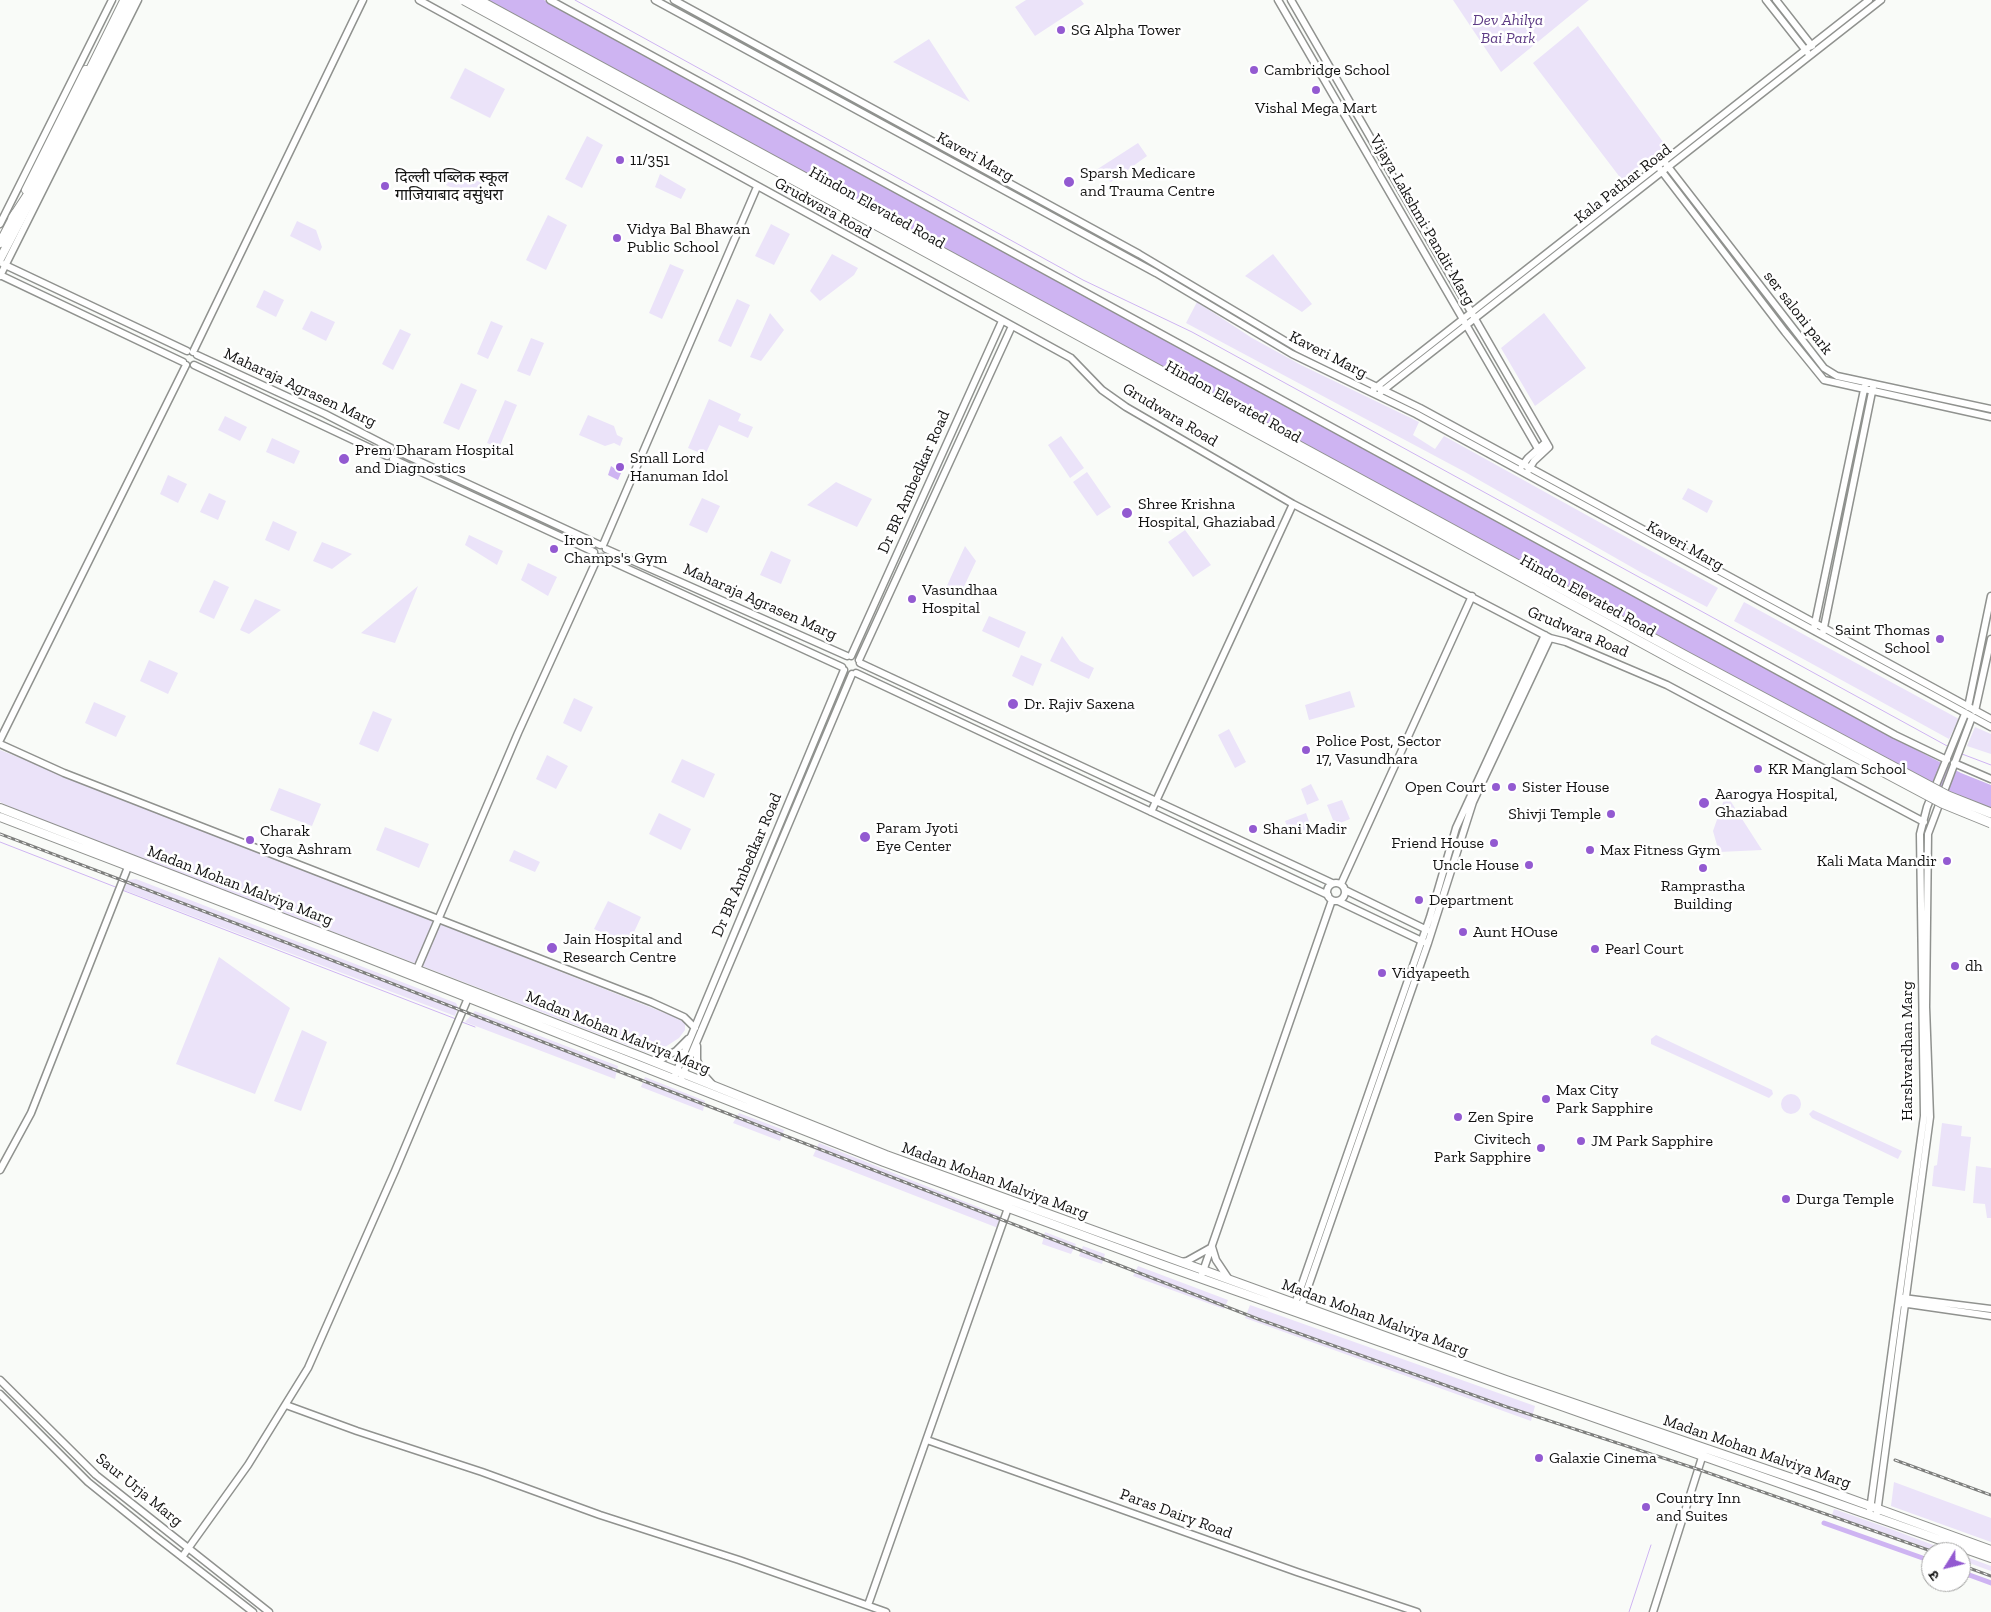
<!DOCTYPE html>
<meta charset="utf-8">
<style>
body{margin:0}
#map{position:relative;width:1991px;height:1612px;overflow:hidden;background:#f9fbf8;font-family:"Zilla Slab","Noto Sans Devanagari",serif}
canvas{display:block}
.north{position:absolute;left:1921px;top:1542px;width:50px;height:50px;box-sizing:border-box;background:#fff;border:1px solid #a1a1a0;border-radius:50%;rotate:234deg;font-size:14px;font-weight:700;line-height:20px;text-align:center;color:#131312}
.north::after{content:'';display:block;margin:auto;width:18px;height:22px;background:#935ad1;clip-path:polygon(50% 0,100% 100%,50% 72%,0 100%)}
</style>
<div id="map">
<canvas width="1991" height="1612"></canvas>
<div class="north">उ</div>
</div>
<script>
const c = document.querySelector('canvas').getContext('2d');
c.lineJoin = 'round';
function fill(path, color) { c.fillStyle = color; c.fill(path, 'evenodd'); }
const shape = rows => new Path2D(rows.map(r => 'M' + r).join(''));
function strokePath(path, color, width, dash) { c.strokeStyle = color; c.lineWidth = width; c.lineCap = dash ? 'butt' : 'round'; c.setLineDash(dash || []); c.stroke(path); }
function write(font, color, halo, rows, align = 'center') {
  c.font = font + ' "Zilla Slab","Noto Sans Devanagari",serif'; c.lineWidth = 5; c.setLineDash([]); c.textBaseline = 'middle'; c.strokeStyle = halo; c.fillStyle = color; for (const [text, x, y, turn = 0] of rows) {
    c.save(); c.translate(x, y); c.rotate((+turn || 0) * Math.PI / 180); c.textAlign = isNaN(turn) ? turn : align; if (halo) c.strokeText(text, 0, 0); c.fillText(text, 0, 0); c.restore();
  }
}
fill(shape([
 [1026,0,1081,0,1084,4,1035,36,1015,7],
 [1453,0,1589,0,1501,72],
 [1578,26,1666,146,1622,180,1533,63],
 [929,39,970,102,893,62],
 [465,68,505,89,490,118,450,98],
 [587,136,603,145,582,188,565,179],
 [1138,143,1147,156,1111,182,1093,172],
 [444,166,482,183,475,200,446,185],
 [660,174,686,189,681,199,655,187],
 [548,215,567,225,546,270,526,260],
 [297,221,316,230,322,247,320,251,290,236],
 [771,224,790,234,774,265,755,256],
 [832,254,858,268,854,275,820,301,810,291],
 [1273,254,1312,304,1302,312,1245,276],
 [670,264,684,270,662,319,649,313],
 [264,290,284,300,276,317,256,307],
 [737,299,750,305,731,347,718,341],
 [1197,302,1252,338,1301,365,1419,422,1413,435,1435,449,1444,436,1718,588,1707,607,1642,573,1465,472,1186,323],
 [311,311,335,322,326,341,302,329],
 [770,313,784,330,761,361,750,357],
 [1544,313,1586,368,1535,406,1501,348],
 [491,321,503,326,488,359,477,354],
 [400,329,411,334,393,370,382,364],
 [531,338,544,343,530,376,517,371],
 [461,383,477,390,459,430,443,423],
 [709,399,741,414,738,421,753,427,748,438,719,425,705,455,688,448],
 [505,400,517,405,499,448,487,443],
 [588,415,614,426,617,435,623,438,620,446,614,443,605,446,579,435],
 [225,416,247,427,240,441,218,430],
 [1061,436,1084,468,1070,478,1048,445],
 [272,438,300,451,294,464,266,452],
 [1087,472,1111,507,1097,516,1073,482],
 [168,475,187,484,178,503,160,494],
 [836,482,872,499,857,527,807,505],
 [1688,488,1713,501,1707,513,1682,499],
 [209,493,226,501,218,520,200,512],
 [702,498,720,506,707,533,689,525],
 [273,521,297,532,289,551,265,540],
 [1185,530,1211,565,1193,577,1168,542],
 [469,535,503,551,497,565,465,545],
 [322,542,352,554,332,569,313,561],
 [965,546,976,561,959,597,945,590],
 [771,551,791,560,781,584,760,575],
 [528,563,557,577,548,596,521,580],
 [214,580,229,587,214,619,199,612],
 [418,586,395,643,361,633],
 [255,599,281,610,249,634,240,630],
 [1744,602,1959,719,1949,739,1734,621],
 [989,616,1026,632,1019,648,982,631],
 [1062,636,1080,661,1094,668,1089,679,1050,661],
 [1021,655,1042,664,1033,686,1012,676],
 [149,660,178,673,168,694,140,681],
 [1350,691,1355,707,1309,720,1305,705],
 [574,698,593,707,581,732,563,723],
 [94,702,126,716,116,737,85,723],
 [373,711,392,719,378,752,359,744],
 [1975,727,1991,734,1991,754,1967,746],
 [1229,729,1246,762,1235,768,1218,735],
 [0,750,685,1021,685,1030,679,1038,662,1049,648,1053,14,809,0,802],
 [547,755,568,766,556,789,536,779],
 [682,759,715,774,704,798,671,782],
 [1311,784,1319,800,1307,805,1301,789],
 [279,788,321,804,312,826,270,810],
 [1726,794,1762,850,1719,852,1713,831],
 [1342,800,1350,819,1335,825,1327,805],
 [659,813,691,829,681,850,649,834],
 [1306,813,1311,827,1291,835,1285,821],
 [385,827,429,844,419,868,376,850],
 [514,850,540,862,535,872,509,861],
 [136,879,456,1003,458,1007,455,1016,124,890,128,880],
 [608,901,641,917,628,945,594,929],
 [219,957,290,1008,255,1094,176,1064],
 [475,1011,618,1066,615,1079,465,1022],
 [302,1030,327,1042,301,1111,274,1101],
 [1656,1035,1772,1090,1773,1094,1769,1098,1651,1044,1651,1039],
 [645,1077,705,1101,703,1111,641,1087],
 '1781 1104a10 10 0 1 1 20 0a10 10 0 1 1-20 0Z',
 [1813,1110,1902,1151,1898,1159,1812,1118,1809,1114],
 [739,1113,784,1130,780,1141,733,1123],
 [1942,1123,1962,1126,1961,1136,1971,1137,1965,1191,1932,1186,1934,1166,1937,1165],
 [819,1143,1003,1217,998,1228,813,1156],
 [1976,1166,1991,1168,1991,1218,1987,1218,1985,1204,1973,1203],
 [1045,1232,1076,1244,1071,1254,1042,1244],
 [1083,1246,1105,1254,1102,1264,1079,1256],
 [1138,1266,1228,1300,1224,1309,1133,1276],
 [1250,1305,1535,1406,1531,1421,1245,1318],
 [1894,1482,1991,1518,1991,1542,1891,1506],
 [1834,1509,1888,1528,1952,1552,1939,1552,1832,1515],
 [1961,1555,1991,1566,1991,1571,1961,1560]
]), '#ebe3f9');
fill(shape([
 [482,0,544,0,1909,746,1961,773,1991,785,1991,815,1958,806,1883,768],
 [611,466,621,473,618,480,608,475]
]), '#ceb4f2');
strokePath(shape([
 [575,0,1083,280,1192,332,1949,747],
 [1962,754,1991,765],
 [0,842,118,888],
 [122,890,456,1019],
 [462,1022,475,1027],
 [1629,1612,1651,1545]
]), '#ceb4f2', 1);
strokePath(shape([
 [1824,1523,1931,1561],
 [1961,1572,1991,1583]
]), '#ceb4f2', 5);
const minor = shape([
 [419,0,1071,358,1102,390,1126,407,1293,504,1550,638,1566,642,1667,685,1924,822],
 [550,0,1895,735,1947,760],
 [655,0,1156,273,1292,354,1416,414,1991,727],
 [674,0,1139,254,1297,348,1420,408,1991,719],
 [1278,0,1541,454],
 [1291,0,1549,447,1534,461,1528,471],
 [1766,0,1807,52],
 [1776,0,1812,46],
 [1666,164,1824,368,1837,376,1991,409],
 [1660,169,1785,332,1824,380,1991,417],
 [0,224,112,0],
 [3,264,187,351],
 [0,275,183,362],
 [0,276,138,0],
 [193,352,363,0],
 [197,355,325,414,391,448],
 [194,365,387,456],
 [1374,389,1869,0],
 [1381,392,1881,0],
 [397,451,600,545],
 [393,459,594,552],
 [1522,466,1528,458,1546,442],
 [603,545,757,187],
 [606,549,847,656],
 [602,557,842,667],
 [1814,628,1865,385],
 [1823,632,1873,387],
 [851,656,1002,321],
 [859,660,1012,326],
 [860,663,1332,883],
 [856,673,1328,895],
 [1968,707,1991,596],
 [1975,711,1991,639],
 [0,740,186,365],
 [0,744,64,773,651,1002,684,1017,695,1028],
 [1954,763,1991,779],
 [1151,812,1293,504],
 '1327 892a9 9 0 1 1 18 0a9 9 0 1 1-18 0Z',
 [1341,884,1472,596],
 [1345,890,1427,930],
 [1338,901,1424,942],
 [417,969,518,733,598,557],
 [697,1046,697,1060,703,1074,712,1084],
 [651,1061,662,1059,676,1051,688,1039],
 [675,1075,844,670],
 [680,1081,852,674],
 [0,1170,31,1113,128,867],
 [1182,1262,1187,1261,1212,1247,1216,1260,1228,1278],
 [1202,1274,1332,900],
 [1903,1298,1991,1309],
 [1901,1303,1991,1316],
 [1295,1304,1430,917,1456,828,1545,635],
 [1301,1307,1428,943,1473,802,1550,638],
 [0,1380,96,1475,269,1612],
 [0,1394,88,1482,155,1536,253,1612],
 [286,1405,357,1431,482,1472,600,1515,739,1560,886,1612],
 [927,1440,1297,1572,1417,1612],
 [1870,1510,1924,1116,1920,834,1927,807,1965,714],
 [1877,1513,1930,1117,1926,1007,1928,834,1972,717],
 [182,1557,248,1465,308,1368,395,1171,468,998],
 [868,1605,1008,1208],
 [1653,1612,1704,1451]
]);
const major = shape([
 [26,190,86,70],
 [0,243,15,214],
 [0,259,84,99,132,0],
 [0,808,642,1057,886,1155,1506,1380,1815,1486,1991,1550],
 [0,817,350,951,884,1162,1163,1265,1991,1558]
]);
const highway = shape([
 [13,218,30,192,125,0]
]);
strokePath(minor, '#90928f', 9);
strokePath(major, '#90928f', 10);
strokePath(highway, '#90928f', 11);
strokePath(minor, '#fff', 6);
strokePath(major, '#fff', 8);
strokePath(highway, '#fff', 9);
const rail = shape([
 [0,834,290,944,1258,1319,1507,1407,1700,1470,1934,1552],
 [1895,1460,1991,1495],
 [1961,1565,1991,1576]
]);
strokePath(rail, '#7e7f7d', 3);
strokePath(rail, '#fff', 1, [4]);
const highwayBridge = shape([
 [464,0,1679,663,1942,803,1991,823],
 [478,0,1684,655,1948,796,1991,813]
]);
strokePath(highwayBridge, '#90928f', 11, []);
strokePath(highwayBridge, '#fff', 9);
for (const [x, y, r, color] of [
 [1061,30,5,"#935ad1"],
 [1254,70,5,"#935ad1"],
 [1316,90,5,"#935ad1"],
 [620,160,5,"#935ad1"],
 [1069,182,6,"#935ad1"],
 [385,186,5,"#935ad1"],
 [617,238,5,"#935ad1"],
 [344,459,6,"#935ad1"],
 [620,467,5,"#935ad1"],
 [1127,513,6,"#935ad1"],
 [554,549,5,"#935ad1"],
 [912,599,5,"#935ad1"],
 [1940,639,5,"#935ad1"],
 [1013,704,6,"#935ad1"],
 [1306,750,5,"#935ad1"],
 [1758,769,5,"#935ad1"],
 [1496,787,5,"#935ad1"],
 [1512,787,5,"#935ad1"],
 [1704,803,6,"#935ad1"],
 [1611,814,5,"#935ad1"],
 [1253,829,5,"#935ad1"],
 [865,837,6,"#935ad1"],
 [250,840,5,"#935ad1"],
 [1494,843,5,"#935ad1"],
 [1590,850,5,"#935ad1"],
 [1947,861,5,"#935ad1"],
 [1529,865,5,"#935ad1"],
 [1703,868,5,"#935ad1"],
 [1419,900,5,"#935ad1"],
 [1463,932,5,"#935ad1"],
 [552,948,6,"#935ad1"],
 [1595,949,5,"#935ad1"],
 [1955,966,5,"#935ad1"],
 [1382,973,5,"#935ad1"],
 [1546,1099,5,"#935ad1"],
 [1458,1117,5,"#935ad1"],
 [1581,1141,5,"#935ad1"],
 [1541,1148,5,"#935ad1"],
 [1786,1199,5,"#935ad1"],
 [1539,1458,5,"#935ad1"],
 [1646,1507,5,"#935ad1"]
]) { const dot = new Path2D(); dot.arc(x, y, r, 0, 2 * Math.PI); c.fillStyle = color; c.fill(dot); strokePath(dot, '#fff', 2); }
write('italic 16px', '#5e3c85', '#fff', [
 ["Dev Ahilya",1508,20],
 ["Bai Park",1508,38]
]);
write('16px', '#131312', '#fff', [
 ["SG Alpha Tower",1071,30],
 ["Cambridge School",1264,70],
 ["Vishal Mega Mart",1316,108,"center"],
 ["11/351",630,160],
 ["Sparsh Medicare",1080,173],
 ["and Trauma Centre",1080,191],
 ["दिल्ली पब्लिक स्कूल",395,177],
 ["गाजियाबाद वसुंधरा",395,195],
 ["Vidya Bal Bhawan",627,229],
 ["Public School",627,247],
 ["Prem Dharam Hospital",355,450],
 ["and Diagnostics",355,468],
 ["Small Lord",630,458],
 ["Hanuman Idol",630,476],
 ["Shree Krishna",1138,504],
 ["Hospital, Ghaziabad",1138,522],
 ["Iron",564,540],
 ["Champs's Gym",564,558],
 ["Vasundhaa",922,590],
 ["Hospital",922,608],
 ["Saint Thomas",1930,630,"right"],
 ["School",1930,648,"right"],
 ["Dr. Rajiv Saxena",1024,704],
 ["Police Post, Sector",1316,741],
 ["17, Vasundhara",1316,759],
 ["KR Manglam School",1768,769],
 ["Open Court",1486,787,"right"],
 ["Sister House",1522,787],
 ["Aarogya Hospital,",1715,794],
 ["Ghaziabad",1715,812],
 ["Shivji Temple",1601,814,"right"],
 ["Param Jyoti",876,828],
 ["Eye Center",876,846],
 ["Shani Madir",1263,829],
 ["Charak",260,831],
 ["Yoga Ashram",260,849],
 ["Friend House",1484,843,"right"],
 ["Max Fitness Gym",1600,850],
 ["Kali Mata Mandir",1937,861,"right"],
 ["Uncle House",1519,865,"right"],
 ["Ramprastha",1703,886,"center"],
 ["Building",1703,904,"center"],
 ["Department",1429,900],
 ["Aunt HOuse",1473,932],
 ["Jain Hospital and",563,939],
 ["Research Centre",563,957],
 ["Pearl Court",1605,949],
 ["dh",1965,966],
 ["Vidyapeeth",1392,973],
 ["Max City",1556,1090],
 ["Park Sapphire",1556,1108],
 ["Zen Spire",1468,1117],
 ["Civitech",1531,1139,"right"],
 ["Park Sapphire",1531,1157,"right"],
 ["JM Park Sapphire",1591,1141],
 ["Durga Temple",1796,1199],
 ["Galaxie Cinema",1549,1458],
 ["Country Inn",1656,1498],
 ["and Suites",1656,1516]
], 'left');
write('16px', '#131312', '#fff', [
 ["Kaveri Marg",975,157,29],
 ["Kala Pathar Road",1623,184,-38],
 ["Grudwara Road",823,208,29],
 ["Hindon Elevated Road",877,208,29],
 ["Vijaya Lakshmi Pandit Marg",1422,220,60],
 ["ser saloni park",1798,313,52],
 ["Kaveri Marg",1328,355,27],
 ["Maharaja Agrasen Marg",300,388,25],
 ["Hindon Elevated Road",1233,402,29],
 ["Grudwara Road",1170,415,31],
 ["Dr BR Ambedkar Road",914,482,-66],
 ["Kaveri Marg",1685,546,29],
 ["Hindon Elevated Road",1588,596,29],
 ["Maharaja Agrasen Marg",760,602,24],
 ["Grudwara Road",1578,632,23],
 ["Dr BR Ambedkar Road",747,865,-67],
 ["Madan Mohan Malviya Marg",240,886,21],
 ["Madan Mohan Malviya Marg",618,1033,22],
 ["Harshvardhan Marg",1907,1051,-90],
 ["Madan Mohan Malviya Marg",995,1181,20],
 ["Madan Mohan Malviya Marg",1375,1318,20],
 ["Madan Mohan Malviya Marg",1757,1452,19],
 ["Saur Urja Marg",139,1490,39],
 ["Paras Dairy Road",1176,1514,20]
]);
</script>
